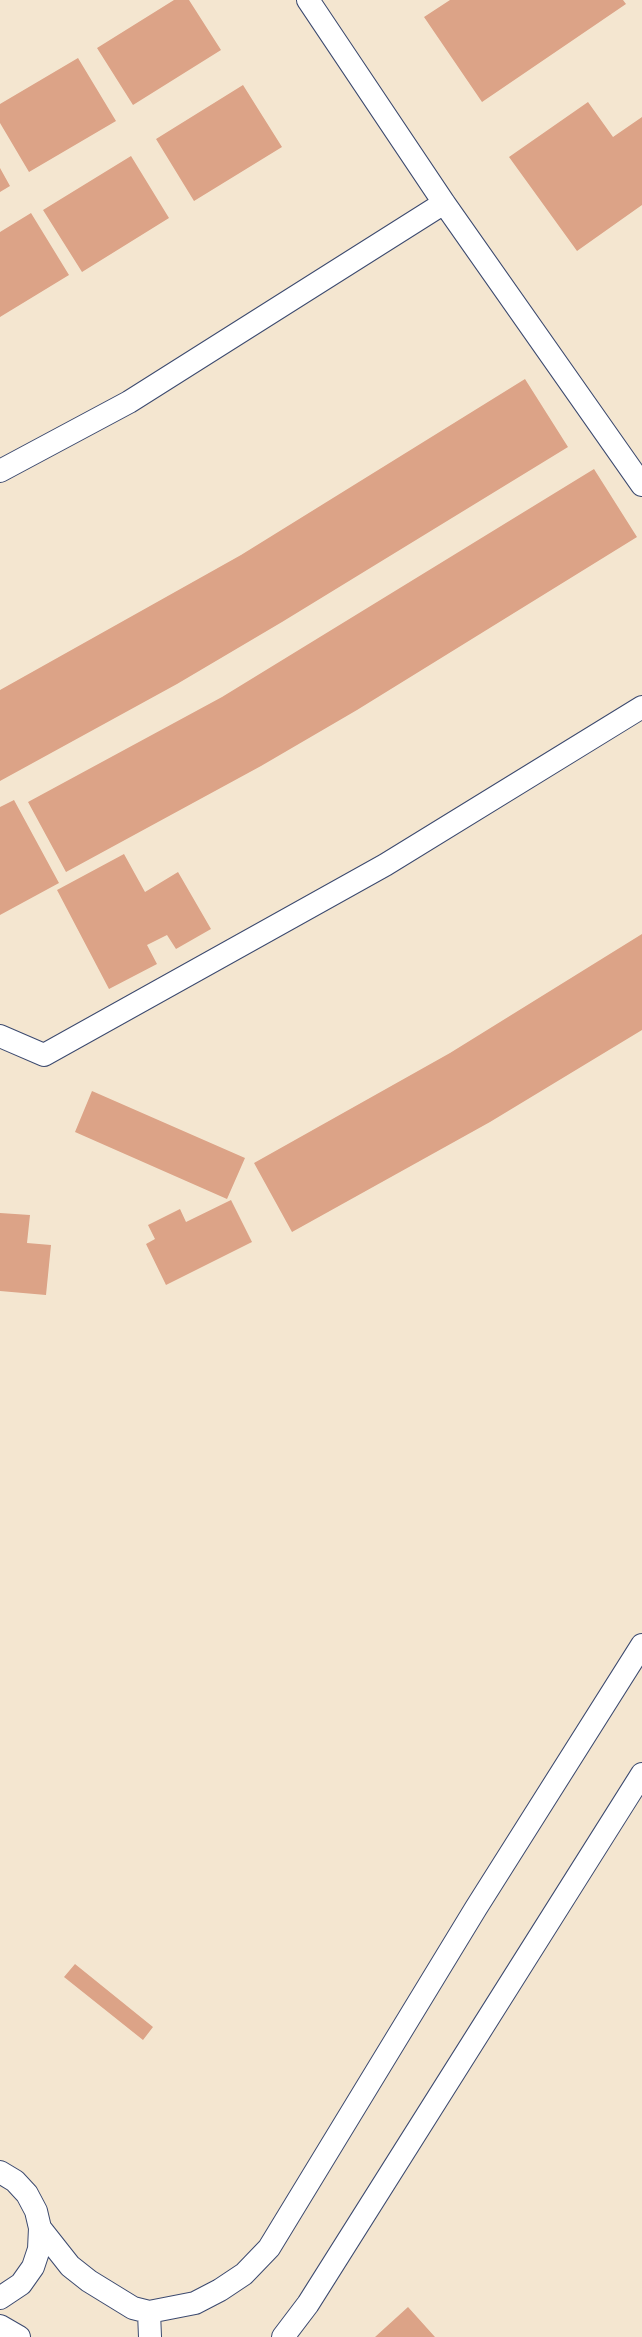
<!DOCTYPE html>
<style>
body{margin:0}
canvas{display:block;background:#f4e6d0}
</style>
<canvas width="642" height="2337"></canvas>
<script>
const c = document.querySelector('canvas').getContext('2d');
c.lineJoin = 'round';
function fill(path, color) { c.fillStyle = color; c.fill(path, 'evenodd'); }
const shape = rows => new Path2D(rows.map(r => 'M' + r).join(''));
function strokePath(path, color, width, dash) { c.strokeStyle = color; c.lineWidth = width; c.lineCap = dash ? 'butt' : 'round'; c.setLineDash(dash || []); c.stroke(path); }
fill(shape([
 [174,0,189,0,221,50,133,105,97,48],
 [450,0,623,0,626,4,482,102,424,17],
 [78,58,116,121,29,172,0,123,0,104],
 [243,85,282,147,194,201,156,139],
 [588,102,613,137,642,117,642,205,577,251,509,157],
 [131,156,169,218,82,272,43,210],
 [0,168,10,186,0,192],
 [31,213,69,275,0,317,0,232],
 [525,379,568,447,282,622,177,684,0,781,0,690,241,555],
 [594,469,637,537,357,710,261,766,66,872,28,802,222,697],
 [14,800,59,883,0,915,0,807],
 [124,854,145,892,178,872,211,929,176,949,167,935,147,945,157,964,109,989,57,890],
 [642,934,642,1030,490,1122,292,1232,254,1163,450,1053],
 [92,1091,245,1158,227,1199,75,1132],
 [231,1200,252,1242,166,1285,146,1244,155,1239,148,1225,180,1209,186,1222],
 [0,1213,30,1215,27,1243,51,1245,46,1295,0,1291],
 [75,1964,153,2027,143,2040,64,1977],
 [408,2307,435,2337,375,2337]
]), '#dca387');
const minor = shape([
 [308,0,444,203,642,485],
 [0,471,129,402,444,203],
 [0,1036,44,1055,385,865,642,707],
 [0,2172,15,2181,27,2194,36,2211,40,2228,39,2249,33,2267,21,2284,0,2298],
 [40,2228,70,2266,89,2281,133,2308,149,2312,195,2303,220,2290,244,2274,269,2248,476,1908,642,1645],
 [149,2312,150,2337],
 [0,2326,19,2337],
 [283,2337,308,2304,642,1774]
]);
strokePath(minor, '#3c4a6f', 24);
strokePath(minor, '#fff', 22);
</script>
